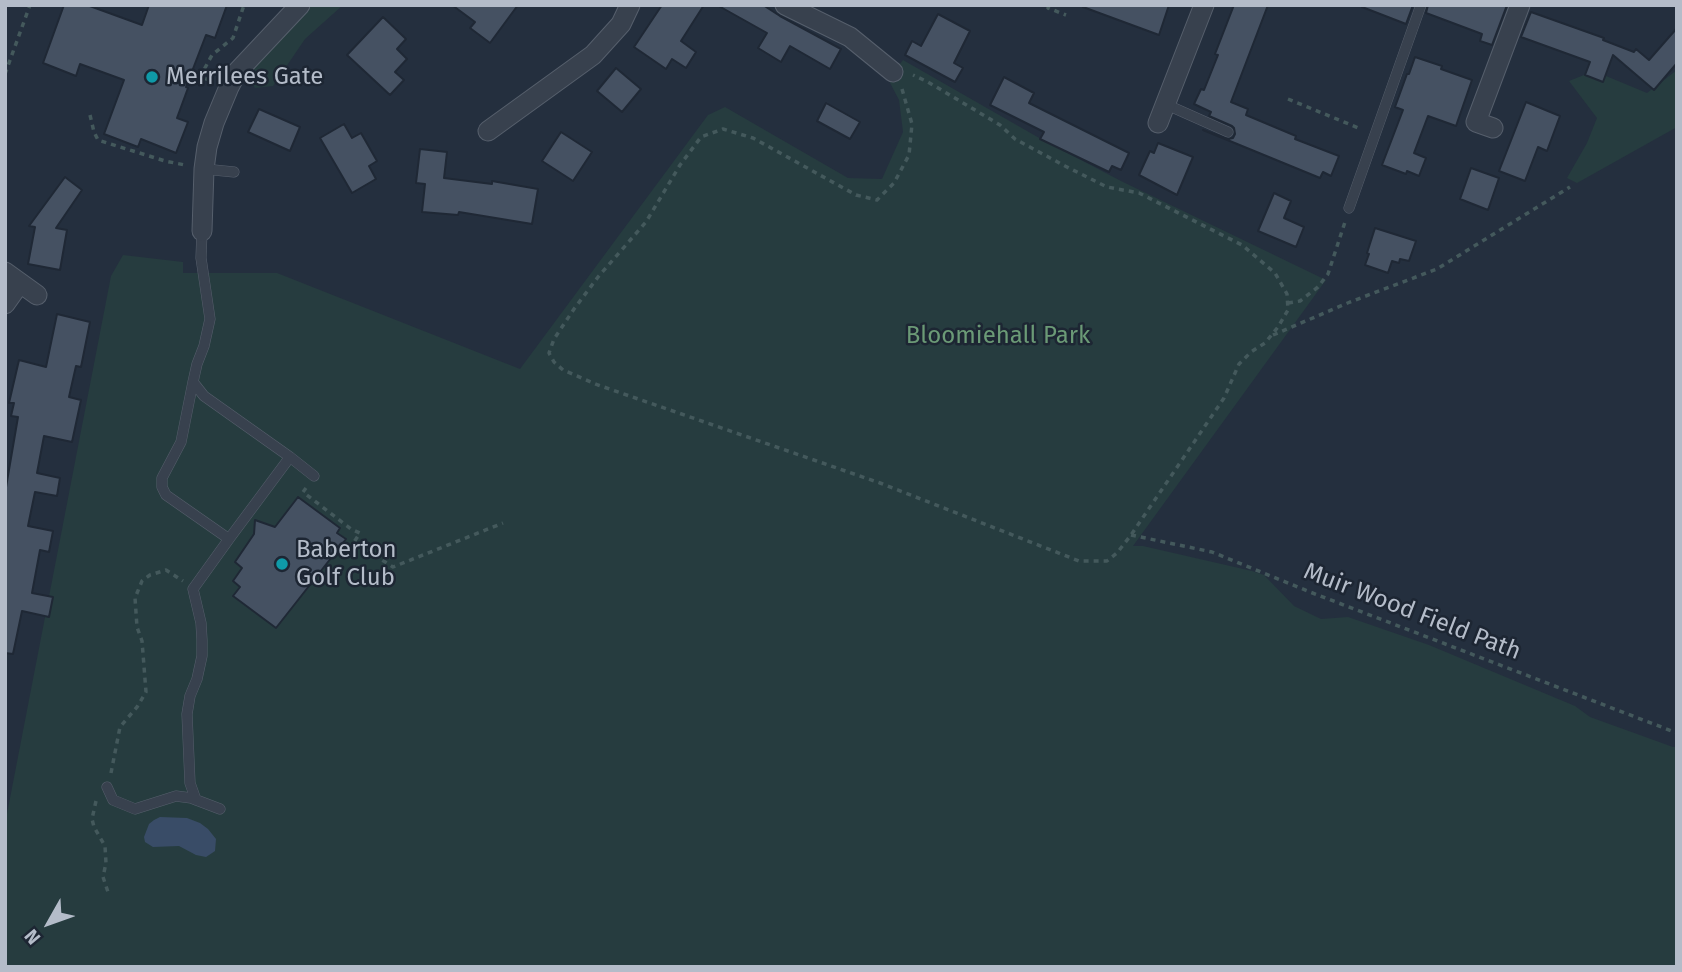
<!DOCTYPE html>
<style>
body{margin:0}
#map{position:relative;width:1682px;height:972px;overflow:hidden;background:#242f3e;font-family:"Fira Sans",sans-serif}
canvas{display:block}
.frame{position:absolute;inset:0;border:7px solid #b4bcc9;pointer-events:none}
.north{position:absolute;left:14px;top:888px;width:70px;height:70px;-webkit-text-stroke:5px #1d2633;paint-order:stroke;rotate:230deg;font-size:19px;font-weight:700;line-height:28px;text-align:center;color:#b4bcc9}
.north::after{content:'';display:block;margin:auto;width:24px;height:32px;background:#b4bcc9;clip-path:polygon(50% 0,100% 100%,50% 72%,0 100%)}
</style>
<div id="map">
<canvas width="1682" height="972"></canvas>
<div class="frame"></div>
<div class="north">N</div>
</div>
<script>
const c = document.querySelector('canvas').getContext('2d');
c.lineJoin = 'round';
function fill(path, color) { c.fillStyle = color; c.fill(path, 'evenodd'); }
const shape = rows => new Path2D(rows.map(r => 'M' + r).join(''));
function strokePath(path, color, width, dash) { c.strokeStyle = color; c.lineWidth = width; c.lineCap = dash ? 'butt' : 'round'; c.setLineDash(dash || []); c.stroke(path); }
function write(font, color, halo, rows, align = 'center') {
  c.font = font + ' "Fira Sans",sans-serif'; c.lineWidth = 5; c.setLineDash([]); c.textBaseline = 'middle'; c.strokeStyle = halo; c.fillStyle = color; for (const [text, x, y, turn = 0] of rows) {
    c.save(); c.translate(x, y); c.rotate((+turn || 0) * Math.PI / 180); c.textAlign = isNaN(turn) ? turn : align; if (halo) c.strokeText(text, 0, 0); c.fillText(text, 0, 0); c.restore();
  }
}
fill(shape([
 [290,5,343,5,305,39,273,86,255,88,238,66],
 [903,60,1041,139,1121,181,1326,280,1133,546,1143,546,1252,571,1264,575,1294,606,1321,619,1348,617,1429,645,1575,706,1590,717,1673,747,1677,747,1677,967,5,967,5,824,111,276,123,255,183,262,183,273,277,273,520,369,708,115,725,107,848,178,882,179,903,132,899,100,888,79],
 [1677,70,1677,127,1577,183,1567,178,1587,143,1597,118,1569,81,1594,71,1647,93]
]), '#263c3f');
fill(shape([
 [160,817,187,818,200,823,208,829,216,839,215,851,206,857,196,855,179,846,153,847,145,842,144,837,149,824,154,820]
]), '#394c67');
const building = shape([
 [64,5,87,5,142,25,149,5,227,5,215,38,206,35,186,87,188,88,177,118,188,122,176,153,141,139,138,147,104,134,124,80,80,64,76,76,43,63,64,5],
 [452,5,518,5,490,43,470,28,475,22,452,5],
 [662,5,704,5,681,41,696,52,686,68,672,59,666,69,634,47,662,5],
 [717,5,763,5,780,16,841,49,830,69,790,46,781,62,758,48,767,33,717,5],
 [1083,5,1169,5,1159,35,1083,7,1083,5],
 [1234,5,1268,5,1231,102,1248,109,1246,115,1296,136,1295,139,1339,156,1331,176,1323,172,1320,178,1203,130,1228,139,1233,138,1235,134,1234,128,1232,126,1209,116,1211,112,1194,104,1201,89,1204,90,1218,55,1215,54,1234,5],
 [1362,5,1413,5,1406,24,1362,7,1362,5],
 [1428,5,1507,5,1492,45,1480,41,1482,34,1426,13,1428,5],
 [1531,12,1604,38,1603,40,1634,52,1636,49,1649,60,1677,28,1677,63,1654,90,1613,55,1603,82,1585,75,1590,62,1521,37,1531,12],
 [938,14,970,31,954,63,963,68,955,82,905,55,912,41,921,46,938,14],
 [383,17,406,39,397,49,407,59,395,72,404,80,390,95,347,55,383,17],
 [1415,57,1442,66,1441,69,1472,80,1456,126,1428,116,1414,153,1426,158,1419,176,1407,171,1406,174,1382,165,1403,110,1395,107,1407,74,1409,74,1415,57],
 [616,68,641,89,622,112,597,91,616,68],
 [1004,77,1034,93,1029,103,1129,153,1121,170,1112,166,1109,172,1040,139,1044,132,990,105,1004,77],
 [1526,102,1560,116,1547,151,1538,147,1525,181,1499,171,1526,102],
 [826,103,860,122,850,139,817,121,826,103],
 [259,109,300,127,290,151,248,132,259,109],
 [344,124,352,138,361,133,377,161,369,166,376,179,352,193,320,138,344,124],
 [561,132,592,152,573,181,542,161,561,132],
 [1158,143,1193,157,1177,195,1139,175,1150,151,1154,153,1158,143],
 [420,149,447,152,444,178,492,184,492,181,538,189,532,224,459,212,458,215,422,212,425,184,416,183,420,149],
 [1471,168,1499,178,1488,210,1460,199,1471,168],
 [65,177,82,190,56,228,67,230,60,270,28,264,35,227,29,226,65,177],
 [1274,193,1291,201,1284,218,1304,227,1296,247,1258,231,1274,193],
 [1375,228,1416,241,1409,261,1400,259,1399,263,1392,261,1388,273,1365,265,1369,254,1367,253,1375,228],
 [57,314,90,322,81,367,76,366,69,397,81,400,72,442,44,436,37,473,60,478,57,496,35,492,28,526,53,531,49,552,40,550,32,593,53,597,49,617,22,611,13,654,5,653,5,493,18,417,11,416,14,403,9,403,19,360,46,367,57,314],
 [298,497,340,528,337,533,346,539,276,628,233,596,240,587,233,581,242,568,235,562,254,534,255,520,275,527,298,497]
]);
fill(building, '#455162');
strokePath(building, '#1f2835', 2);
const service = shape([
 [1165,104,1228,132],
 [204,169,234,172],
 [1349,208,1421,5],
 [193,382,204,396,290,457,229,539,166,495,162,487,162,478,181,442,193,382,197,364,204,346,210,319,201,258,202,231],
 [290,457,314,476],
 [107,787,113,800,135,809,176,796,191,798,220,809],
 [196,800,190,783,187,714,190,696,197,679,202,656,202,640,201,623,193,589,229,539]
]);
const minor = shape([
 [785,5,850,37,893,72],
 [1158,123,1204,5],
 [1493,128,1476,122,1520,5],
 [488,131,593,55,621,24,630,5],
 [202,231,204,169,207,147,214,123,229,87,237,72,300,5],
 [5,272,37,295],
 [5,304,20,283]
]);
strokePath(service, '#565f6c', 11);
strokePath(minor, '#565f6c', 21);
strokePath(shape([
 [1049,5,1048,8,1066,15],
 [5,74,30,5],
 [210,80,200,77,212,55,233,38,244,5],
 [902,89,912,124,909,155,894,183,877,200,856,195,753,138,723,129,701,137,680,165,646,222,598,277,574,309,554,339,549,353,554,362,563,370,598,385,880,483,1079,561,1107,561,1117,553,1131,535,1224,398,1239,364,1251,352,1265,343,1278,327,1288,310,1287,294,1275,273,1242,245,1139,193,1107,187,1065,166,1015,139,1000,125,928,82,913,75],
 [1288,99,1361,129],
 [90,115,94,132,98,140,165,161,185,165],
 [1288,303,1300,301,1318,287,1328,274,1345,222],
 [1273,335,1350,302,1437,269,1570,187],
 [306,488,303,492,351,529,360,533,354,542,393,567,503,523],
 [1131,535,1212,552,1310,592,1677,733],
 [111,773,120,727,137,707,146,692,142,641,137,627,135,598,142,581,150,575,166,570,183,581],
 [96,801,92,819,94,827,105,846,106,863,103,877,109,895]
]), '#44595c', 3.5, [5, 5]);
strokePath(service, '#38414e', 10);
strokePath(minor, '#38414e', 19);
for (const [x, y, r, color] of [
 [152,77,7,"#0f9aa8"],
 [282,564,7,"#0f9aa8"]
]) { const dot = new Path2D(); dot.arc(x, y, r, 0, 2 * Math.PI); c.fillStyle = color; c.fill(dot); strokePath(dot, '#1d2633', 2.5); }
write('24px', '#b4bcc9', '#1d2633', [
 ["Merrilees Gate",166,77],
 ["Baberton",296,550],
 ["Golf Club",296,578]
], 'left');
write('24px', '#6b9a76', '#1d2633', [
 ["Bloomiehall Park",998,336]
]);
write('24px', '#b4bcc9', '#1d2633', [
 ["Muir Wood Field Path",1412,612,21]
]);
</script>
